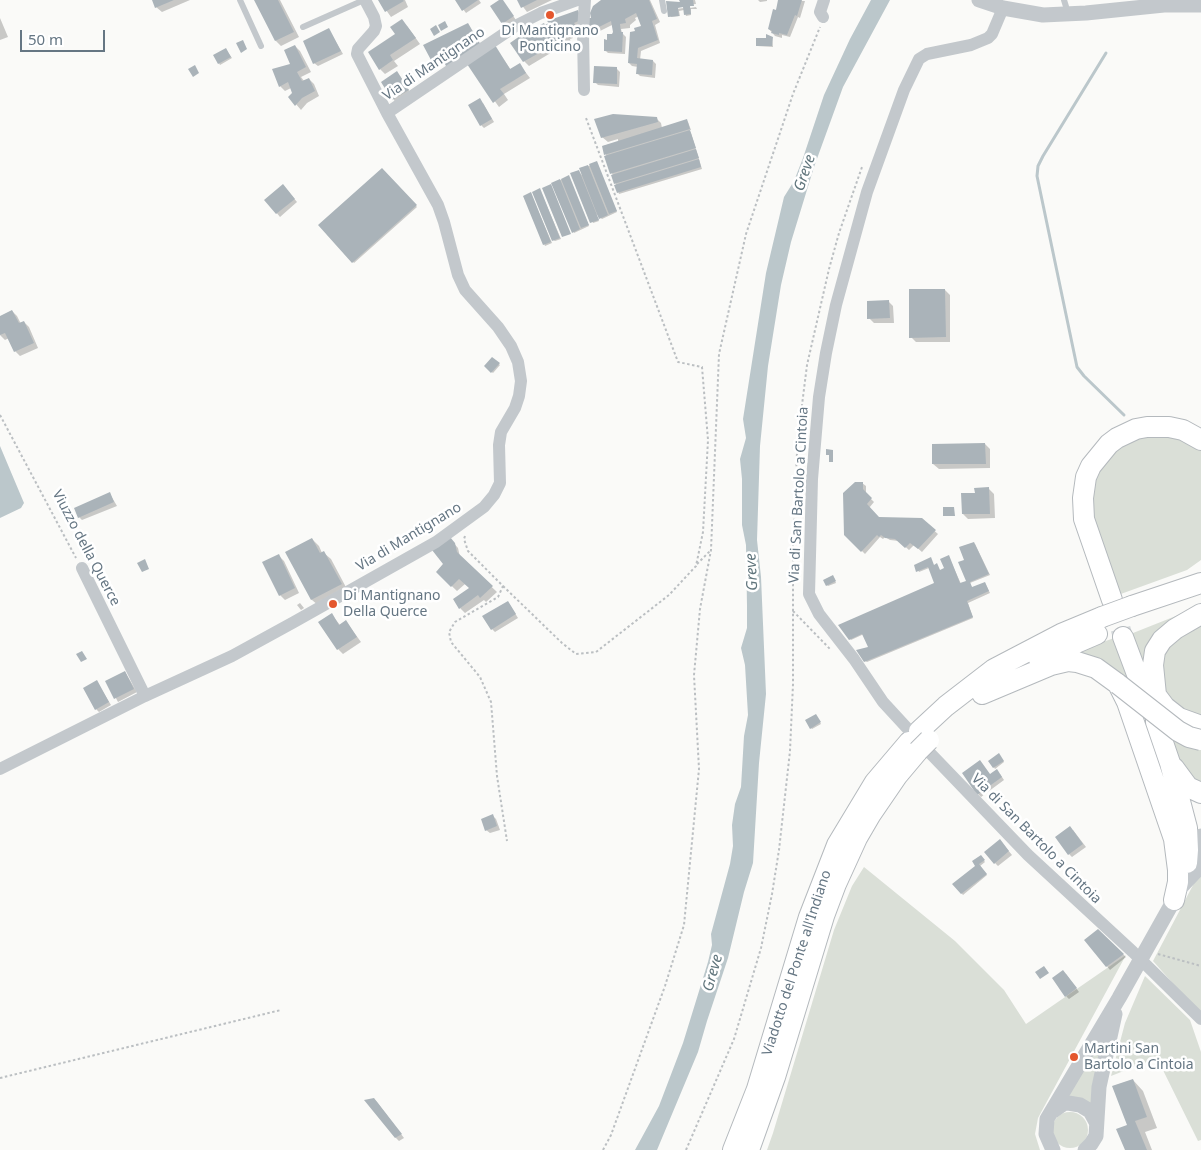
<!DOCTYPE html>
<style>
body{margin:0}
#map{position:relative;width:1201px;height:1150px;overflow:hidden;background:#fafaf8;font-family:"Noto Sans",sans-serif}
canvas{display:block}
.scale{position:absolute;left:20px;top:30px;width:85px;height:22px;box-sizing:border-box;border:2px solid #657683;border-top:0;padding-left:6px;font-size:15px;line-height:18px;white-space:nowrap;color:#657683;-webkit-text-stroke:4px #fff;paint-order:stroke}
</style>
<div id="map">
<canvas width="1201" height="1150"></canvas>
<div class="scale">50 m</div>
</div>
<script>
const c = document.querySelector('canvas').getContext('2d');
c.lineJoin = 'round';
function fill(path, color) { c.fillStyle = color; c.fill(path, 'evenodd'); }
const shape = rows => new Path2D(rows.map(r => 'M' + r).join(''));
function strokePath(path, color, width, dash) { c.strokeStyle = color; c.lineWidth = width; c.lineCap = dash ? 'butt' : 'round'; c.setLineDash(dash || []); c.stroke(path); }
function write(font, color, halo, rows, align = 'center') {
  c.font = font + ' "Noto Sans",sans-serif'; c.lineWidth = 5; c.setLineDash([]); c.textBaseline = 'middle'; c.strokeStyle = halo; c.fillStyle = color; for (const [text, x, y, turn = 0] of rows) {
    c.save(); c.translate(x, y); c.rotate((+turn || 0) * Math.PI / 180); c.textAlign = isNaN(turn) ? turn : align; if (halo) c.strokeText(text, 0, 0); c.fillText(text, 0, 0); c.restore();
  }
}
fill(shape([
 [1163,432,1201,448,1201,560,1187,570,1118,595,1089,518,1091,480,1125,439],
 [1201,606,1174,621,1147,693,1128,635],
 [1201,619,1201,720,1191,717,1164,696,1159,673,1164,649],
 [1117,637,1137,692,1072,653],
 [1167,729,1201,746,1201,783,1186,777],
 [864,867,955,941,1004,990,1026,1024,1126,955,1038,1118,1035,1134,1040,1150,767,1150,773,1133,834,930,852,886],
 [1201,870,1201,1015,1153,961],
 [1145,976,1190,1020,1201,1052,1201,1140,1198,1141,1157,1058,1111,1076,1125,1023],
 [1102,1040,1092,1108,1067,1098],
 '1052 1130a18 18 0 1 1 36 0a18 18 0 1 1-36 0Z'
]), '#dadfd7');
fill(shape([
 [871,0,890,0,843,87,814,167,791,242,781,285,768,366,760,446,757,540,761,577,766,694,759,763,753,863,744,892,728,958,707,1021,698,1052,657,1150,635,1150,659,1106,683,1043,708,962,712,945,711,934,730,864,733,846,732,825,735,804,741,787,744,736,748,715,745,665,741,648,747,628,747,606,746,545,742,525,742,479,740,459,746,438,743,419,766,273,784,197,794,181,803,158,824,95,850,39],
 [0,446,24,503,21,508,0,518]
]), '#bbc7cb');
fill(shape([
 [153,0,190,0,162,12,156,7],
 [255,0,280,0,299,37,281,46,276,41],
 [379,0,405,0,408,7,391,17],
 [456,0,479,0,481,3,466,13],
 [502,0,516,20,506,27,492,7],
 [518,0,552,0,527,12],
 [604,0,650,0,660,22,655,25,660,43,641,51,640,60,653,61,656,64,655,78,640,76,637,73,638,67,632,66,629,63,643,27,639,16,635,18,636,20,630,25,630,28,621,29,622,33,626,37,625,54,608,53,605,50,608,41,613,35,614,24,600,31,591,31,588,28],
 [681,0,695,0,696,4,687,5,690,8,696,7,697,9,691,9,691,15,686,16,684,10,679,11,680,16,671,17,669,10,684,8],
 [758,0,767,0,767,1,760,2],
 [780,0,805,1,800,18,798,17,790,37,782,35,782,38,775,36,769,29],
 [578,11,584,23,577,26,578,29,571,32,573,38,570,39,571,44,559,48,529,66,524,61,522,39],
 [0,18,8,37,0,40],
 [407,26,420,44,394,61,398,66,385,74,380,69],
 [329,30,343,54,318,66,314,63],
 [772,38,773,47,757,46],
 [295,46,300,51,311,72,301,77,304,81,309,79,314,84,319,96,307,103,301,110,290,97,294,94,291,88,285,91,280,86,292,64],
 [425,46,495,47,511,70,520,65,530,78,504,94,508,100,499,107,468,64,445,62,437,65,432,60],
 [227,51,232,58,220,65,215,56],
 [617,69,620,72,619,87,598,85,595,82],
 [400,76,411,94,396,103,382,82],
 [483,103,494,122,484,128,481,125],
 [656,118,661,123,662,128,687,121,688,122,691,130,689,130,691,133,702,169,619,194,603,146,618,142,618,139,608,142,602,137],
 [596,163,617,212,602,219,596,214,599,221,593,223,578,171,584,177,581,169],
 [381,170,417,207,354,263,320,225],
 [568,177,589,226,574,233,553,183],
 [286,189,297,202,280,217,266,200],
 [540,190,561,239,555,241,553,240],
 [531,194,552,243,545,246,524,196],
 [945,290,950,295,950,342,916,342,911,337],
 [888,301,893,306,894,323,874,323,869,318],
 [12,311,17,316,21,324,24,322,29,327,38,348,20,356,15,351,9,338,5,340,0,335,0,317],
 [492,358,500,365,493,373,485,366],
 [985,444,990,449,990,468,939,469,933,464],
 [862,483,866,486,866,494,874,502,869,508,878,518,921,519,938,534,922,552,914,545,909,550,899,541,890,540,885,537,883,539,880,537,865,554,845,534],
 [989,489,994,494,995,518,968,519,963,514,976,494],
 [110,494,117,506,82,520,79,517],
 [449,538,458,548,460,557,497,592,486,602,484,600,465,613,460,608,470,588,465,584,457,591,437,572,444,563],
 [312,539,319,546,322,553,324,553,331,559,348,591,319,606,312,600,287,552],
 [975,544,990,575,970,583,972,588,985,583,990,593,968,603,973,618,867,662,865,661,869,648,864,634,851,640,840,626,936,584,929,568,919,572,915,565,934,566,940,571,945,569,949,557,961,584,967,581,965,561],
 [279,556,284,561,299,593,285,600,280,595],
 [834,578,836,583,828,586,827,585],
 [508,602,518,618,495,632,492,629],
 [300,603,304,608,301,610,297,605],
 [332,615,340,625,350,627,361,642,343,654,338,649],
 [125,672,137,692,118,702,107,681],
 [97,682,111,705,99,712,96,709],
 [817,717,821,724,812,729,811,728],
 [1000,756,1004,762,995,769,990,761],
 [1000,774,1004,780,981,797,978,794,991,775],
 [493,816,496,819,500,830,490,833,486,830],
 [1073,830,1086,847,1072,857,1069,854],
 [1003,844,1012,855,998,866,995,863],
 [980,856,985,862,980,866,987,875,963,895,954,884,977,866],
 [1098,930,1126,957,1110,970,1086,940],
 [1066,974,1079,992,1069,999,1066,996],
 [1133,1080,1143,1091,1157,1128,1145,1132,1152,1150,1126,1150],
 [374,1099,377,1102,404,1138,399,1141,396,1138]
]), '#0003');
strokePath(shape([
 [1106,53,1043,156,1038,166,1037,176,1077,367,1084,376,1124,415]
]), '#bbc7cb', 3);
fill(shape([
 [152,0,174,0,155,8],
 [254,0,278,0,294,32,275,41],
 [378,0,403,0,404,1,385,12],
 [455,0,478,0,462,11],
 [499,0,503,0,514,16,502,24,490,6],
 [517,0,537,0,521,8],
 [601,0,649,0,657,19,652,21,658,40,638,48,637,58,653,60,652,75,636,74,637,64,628,63,630,32,635,31,634,28,641,26,636,13,625,19,626,23,620,24,621,32,623,32,622,52,604,51,604,39,607,40,607,34,612,34,613,32,611,21,597,28,587,29,587,18,591,18,590,13,593,6],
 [679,0,693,0,694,6,690,6,691,14,684,15,683,7,678,8,679,16,668,17,666,1,680,2],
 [778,0,802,0,797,16,795,15,787,35,779,33,779,35,771,33,772,31,768,29,773,9,776,10],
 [578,10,581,20,574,23,576,26,568,28,571,35,523,62,510,43,520,36,522,38,525,35,524,33,544,23,545,25,549,23,547,21],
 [402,19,416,38,390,55,393,60,379,70,368,52,395,34,390,27],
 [445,21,448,27,441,31,438,25],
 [468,23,482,47,447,68,441,56,431,60,423,45],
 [436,25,440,32,434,36,430,29],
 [329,28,341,51,313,64,303,41],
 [766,34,773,37,772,46,756,46,756,38,766,38],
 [243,40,247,49,241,53,236,43],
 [295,45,306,67,297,72,302,81,309,78,315,91,302,98,295,106,288,97,292,93,288,82,279,87,272,69,290,64,284,50],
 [495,45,510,69,520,63,526,73,500,89,504,94,493,103,467,64],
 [226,48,231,57,218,64,213,55],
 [195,65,199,73,193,77,188,69],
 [594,66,617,67,617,84,593,83],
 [397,71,409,90,392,100,381,82],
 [480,98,492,119,480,126,468,105],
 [613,114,657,117,658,122,601,138,594,119],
 [687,119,690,129,604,155,602,146],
 [690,130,696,148,610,174,604,156],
 [696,149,699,158,614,184,611,175],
 [699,159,701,167,617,193,614,185],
 [597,161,617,211,609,214,589,164],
 [588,165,608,215,599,219,579,168],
 [382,168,417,205,352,263,318,225],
 [579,170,599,220,590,223,570,173],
 [569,175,589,225,581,228,561,179],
 [560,179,580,229,572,233,551,183],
 [283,184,295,199,276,214,264,200],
 [551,184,571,234,562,237,542,188],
 [540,188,560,238,552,241,532,192],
 [531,192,551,242,543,245,523,196],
 [909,289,945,289,946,337,909,338],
 [889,300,890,318,867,319,867,301],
 [12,310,19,323,24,321,34,343,14,352,5,333,0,335,0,316],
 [492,357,500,363,491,373,484,366],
 [985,443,986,464,932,464,932,444],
 [826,449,833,450,833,462,829,462,829,455,826,455],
 [855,482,863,482,863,489,872,498,867,504,879,517,922,518,936,530,918,549,910,543,905,548,895,539,885,538,881,535,879,537,877,535,861,552,844,535,843,493],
 [989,487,990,514,962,514,961,493,975,493,974,488],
 [110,492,114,502,78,518,74,508],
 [943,507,954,507,955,516,943,516],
 [450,537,455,543,457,552,493,586,480,598,478,595,459,609,453,599,469,588,459,579,451,587,436,572,443,564,432,550],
 [312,538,320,553,324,551,342,584,311,600,285,552],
 [974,542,989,574,970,582,972,587,985,582,989,591,967,601,973,617,864,662,856,650,868,647,862,634,849,640,838,625,934,583,928,567,916,572,914,565,931,557,934,565,937,563,940,570,944,568,940,559,949,555,960,583,966,581,958,562,964,560,959,547],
 [279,554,295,588,279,596,262,562],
 [145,559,149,569,142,572,137,563],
 [833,575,836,581,826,586,823,580],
 [508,601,516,614,491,630,482,616],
 [332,613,339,625,346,620,357,637,337,650,318,622],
 [82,651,87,659,81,662,76,654],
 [125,671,134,689,114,699,105,681],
 [97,680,109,702,95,710,83,688],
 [816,714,821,722,810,729,805,720],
 [999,753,1004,761,993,768,988,761],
 [980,760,990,774,997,769,1002,777,977,795,962,773],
 [493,814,497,826,485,831,481,819],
 [1070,826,1083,844,1068,855,1055,837],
 [1000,839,1009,851,994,864,984,852],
 [981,855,985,860,979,864,987,874,961,894,952,884,975,866,972,861],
 [1098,929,1124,954,1106,967,1084,940],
 [1044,966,1049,973,1040,979,1035,972],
 [1063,970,1077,988,1065,997,1052,978],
 [1133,1079,1147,1117,1135,1121,1147,1150,1125,1150,1116,1129,1127,1125,1112,1086],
 [374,1098,402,1134,395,1138,364,1100]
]), '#aab3b9');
strokePath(shape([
 [1112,600,1123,637]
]), '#d5d9db', 20, [20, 10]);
const trunk = shape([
 [1112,600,1084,519,1083,498,1086,477,1091,466,1109,444,1117,438,1136,429,1147,427,1169,427,1183,430,1201,440],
 [1132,606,1201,583],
 [1123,637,1150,709],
 [1039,659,1097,634],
 [982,694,1051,665,1068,661,1077,662,1096,668,1118,684,1127,702,1174,839,1178,870,1178,882,1174,900],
 [1156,695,1165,707,1179,718,1201,726],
 [919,731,946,706,994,669,1061,634,1102,617],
 [1174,768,1188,787,1201,793],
 [1187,863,1188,850,1187,828,1170,763,1156,722,1156,695,1153,665,1155,651,1162,640,1175,629,1201,614],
 [733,1150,757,1089,809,917,837,845,875,782,909,742],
 [749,1150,775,1077,824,916,836,884,857,838,871,814,897,776,918,751]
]);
strokePath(trunk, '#b4b9bd', 22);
strokePath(shape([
 [0,415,76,558],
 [465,536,464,539,468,551,503,586,498,597,455,622,449,632,451,642,480,677,491,702,497,776,507,841],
 [697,564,710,551],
 [503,586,562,643,576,654,596,652,669,595,696,566,703,532,708,440,702,367,678,362,586,118],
 [793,611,830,649],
 [1158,954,1201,966],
 [0,1078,281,1010],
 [603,1150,611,1135,665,986,684,925,699,769,694,675,700,609,711,550,719,354,746,234,793,94,820,27],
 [686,1150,734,1039,761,948,772,894,779,850,790,751,793,684,793,542,797,453,802,405,807,365,829,269,839,233,862,167]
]), '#bbbfc2', 2, [2.5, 2.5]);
strokePath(shape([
 [240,0,261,46],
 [662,0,664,11],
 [1064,0,1068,13],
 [303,27,364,0]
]), '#c3c8cc', 6);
strokePath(shape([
 [365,0,374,17,376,26,374,31,358,49,357,54,387,113],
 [1003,8,992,34,988,38,971,45,927,54,919,59,904,90,867,192,836,305,826,353,819,397,812,479,809,594,819,614,854,659,883,702,930,753,1028,855,1133,952,1201,1019],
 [823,17,820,12,824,0],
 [584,90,583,32,585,0],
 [82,568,145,696],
 [0,769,145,696,232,656,294,622,436,542,484,507,494,495,500,483,499,445,501,432,515,408,519,396,521,381,518,362,511,346,498,327,465,290,458,275,444,222,438,205,387,113,517,25,541,13,577,0]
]), '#c3c8cc', 12);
strokePath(shape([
 [979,0,1003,8,1043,15,1086,13,1164,5,1201,5],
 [1190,860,1201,836],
 [1181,887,1196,871,1201,861],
 [1053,1111,1063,1104,1068,1103,1080,1105,1090,1111,1096,1122],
 [1053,1150,1046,1134,1047,1119,1119,998,1179,891],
 [1085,1150,1091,1144,1096,1136,1099,1087,1115,1014]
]), '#c3c8cc', 15);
strokePath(trunk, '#fff', 20);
const trunkBridge = shape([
 [1102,617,1132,606],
 [1118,684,1178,731,1189,737,1201,740],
 [918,751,929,740]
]);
strokePath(trunkBridge, '#b4b9bd', 22, []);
strokePath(trunkBridge, '#fff', 20);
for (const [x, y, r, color] of [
 [550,15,5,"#e4572e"],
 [333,604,5,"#e4572e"],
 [1074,1057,5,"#e4572e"]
]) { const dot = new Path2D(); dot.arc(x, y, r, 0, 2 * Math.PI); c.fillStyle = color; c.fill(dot); strokePath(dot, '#fff', 2); }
write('14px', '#657683', '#fff', [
 ["Di Mantignano",550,31,"center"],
 ["Ponticino",550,47,"center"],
 ["Di Mantignano",343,596],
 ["Della Querce",343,612],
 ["Martini San",1084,1049],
 ["Bartolo a Cintoia",1084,1065]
], 'left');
write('14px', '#657683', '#fff', [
 ["Via di Mantignano",434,64,-34],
 ["Via di San Bartolo a Cintoia",799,495,-87],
 ["Via di Mantignano",409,537,-31],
 ["Viuzzo della Querce",86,548,62],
 ["Via di San Bartolo a Cintoia",1036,839,45],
 ["Viadotto del Ponte all'Indiano",797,963,-72]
]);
write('italic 15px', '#60757c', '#fff', [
 ["Greve",805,173,-71],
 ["Greve",752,572,-93],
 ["Greve",713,973,-74]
]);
</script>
